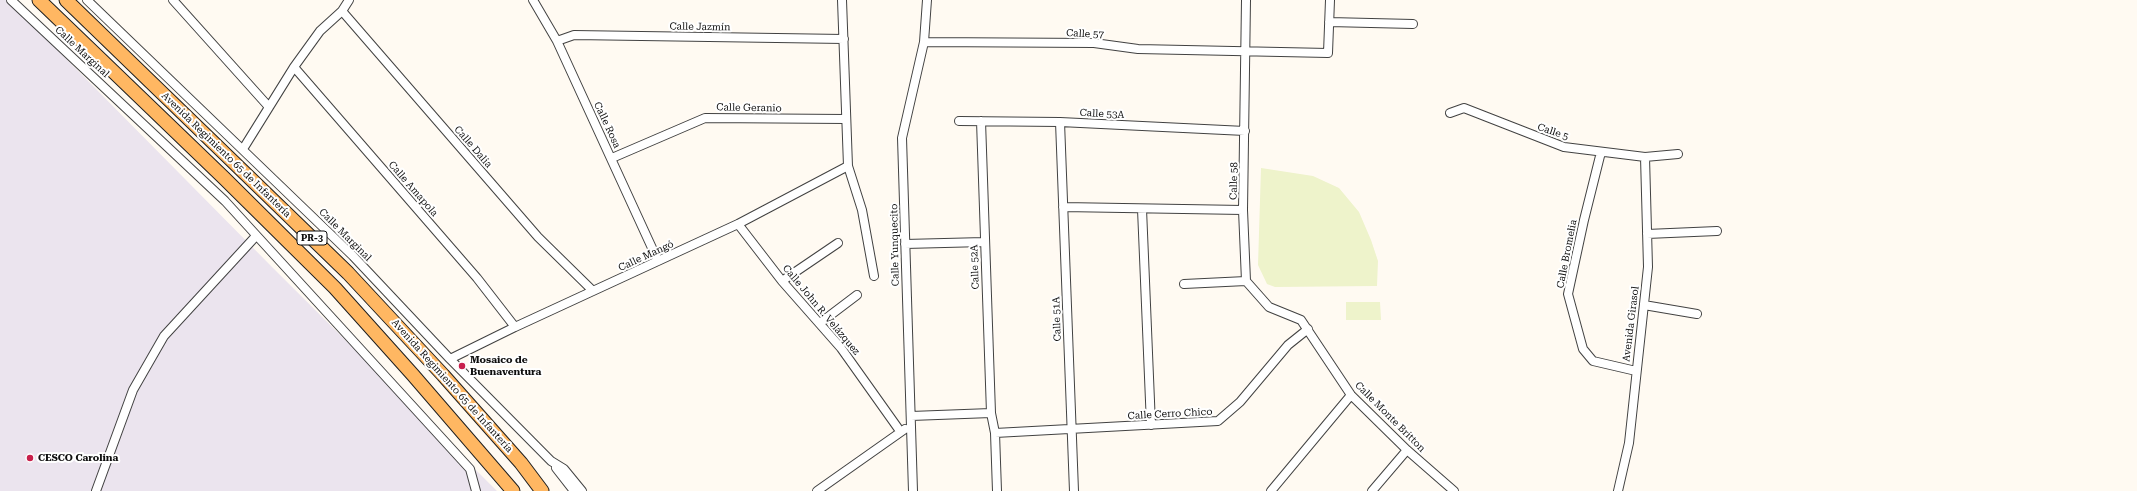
<!DOCTYPE html>
<meta charset="utf-8">
<style>
body{margin:0}
canvas{display:block;background:#fffaf2}
</style>
<canvas width="2137" height="491"></canvas>
<script>
const c = document.querySelector('canvas').getContext('2d');
c.lineJoin = 'round';
function fill(path, color) { c.fillStyle = color; c.fill(path, 'evenodd'); }
const shape = rows => new Path2D(rows.map(r => 'M' + r).join(''));
function strokePath(path, color, width, dash) { c.strokeStyle = color; c.lineWidth = width; c.lineCap = dash ? 'butt' : 'round'; c.setLineDash(dash || []); c.stroke(path); }
function write(font, color, halo, rows, align = 'center') {
  c.font = font + ' "Roboto Serif",serif'; c.lineWidth = 4; c.setLineDash([]); c.textBaseline = 'middle'; c.strokeStyle = halo; c.fillStyle = color; for (const [text, x, y, turn = 0] of rows) {
    c.save(); c.translate(x, y); c.rotate((+turn || 0) * Math.PI / 180); c.textAlign = isNaN(turn) ? turn : align; if (halo) c.strokeText(text, 0, 0); c.fillText(text, 0, 0); c.restore();
  }
}
fill(shape([
 [0,0,8,0,273,268,497,491,0,491]
]), '#ebe4ee');
fill(shape([
 [1261,168,1313,176,1339,188,1359,212,1371,240,1378,261,1377,286,1275,287,1267,284,1258,265],
 [1346,302,1380,302,1381,320,1346,320]
]), '#eef3cb');
const street = shape([
 [11,0,225,201,470,469,476,491],
 [87,0,353,256,450,359,551,461,564,469,582,491],
 [173,0,269,107],
 [533,0,557,41,658,261],
 [842,0,848,166,862,210,874,276],
 [1246,0,1243,210,1246,281,1269,307,1301,320,1351,395,1407,450,1454,491],
 [342,11,538,237,593,291],
 [1329,22,1413,24],
 [557,41,574,35,844,39],
 [924,42,1094,43,1138,49,1328,53,1330,0],
 [294,67,477,278,515,327],
 [1450,113,1464,108,1564,147,1645,157,1678,154],
 [959,121,1060,122,1245,131],
 [981,121,991,413,995,433,997,491],
 [1060,122,1074,491],
 [243,149,294,67,320,31,342,11,349,0],
 [1601,152,1584,220,1568,294,1583,349,1593,361,1636,371],
 [612,158,705,118,846,119],
 [1063,207,1243,210],
 [1142,209,1151,425],
 [738,224,782,281,841,348,900,431],
 [1647,234,1717,231],
 [905,244,984,242],
 [782,281,838,243],
 [1184,284,1246,281],
 [1644,305,1697,314],
 [820,323,857,295],
 [450,359,515,327,738,224,848,166],
 [911,416,991,413],
 [995,433,1218,421,1240,402,1288,345,1308,329],
 [556,468,574,491],
 [96,491,133,390,164,336,256,236],
 [817,491,905,429],
 [913,491,902,138,924,42,927,0],
 [1271,491,1351,395],
 [1372,491,1407,450],
 [1618,491,1629,443,1648,267,1645,157]
]);
const primary = shape([
 [39,0,224,178,335,288,413,375,513,491],
 [66,0,348,273,443,375,521,463,542,491]
]);
strokePath(street, '#424242', 10);
strokePath(primary, '#202020', 15);
strokePath(street, '#fff', 8);
strokePath(primary, '#ffb762', 13);
for (const [x, y, r, color] of [
 [462,366,4,"#c81f4b"],
 [30,458,4,"#c81f4b"]
]) { const dot = new Path2D(); dot.arc(x, y, r, 0, 2 * Math.PI); c.fillStyle = color; c.fill(dot); strokePath(dot, '#fff', 1.5); }
for (const [x, y, w] of [
 [312,238,30]
]) { const box = new Path2D(); box.roundRect(x - w / 2, y - 7, w, 14, 3); c.fillStyle = '#fff'; c.fill(box); strokePath(box, '#0f0f0f', 1); }
write('bold 9px', '#0f0f0f', null, [
 ["PR-3",312,238]
]);
write('10px', '#0f0f0f', '#fff', [
 ["Calle Jazmín",700,27,1],
 ["Calle 57",1085,34,3],
 ["Calle Marginal",82,52,43],
 ["Calle Geranio",749,108,1],
 ["Calle 53A",1102,114,3],
 ["Calle Rosa",607,125,65],
 ["Calle 5",1553,132,19],
 ["Calle Dalia",473,147,49],
 ["Avenida Regimiento 65 de Infantería",226,155,44],
 ["Calle 58",1234,181,-89],
 ["Calle Amapola",413,189,49],
 ["Calle Marginal",345,235,45],
 ["Calle Yunquecito",895,245,-91],
 ["Calle Bromelia",1567,254,-79],
 ["Calle Mangó",646,256,-25],
 ["Calle 52A",975,267,-92],
 ["Calle John R. Velázquez",821,310,50],
 ["Calle 51A",1057,319,-92],
 ["Avenida Girasol",1631,324,-83],
 ["Avenida Regimiento 65 de Infantería",452,386,48],
 ["Calle Cerro Chico",1170,414,-3],
 ["Calle Monte Britton",1390,417,45]
]);
write('bold 10px', '#0f0f0f', '#fff', [
 ["Mosaico de",470,360],
 ["Buenaventura",470,372],
 ["CESCO Carolina",38,458]
], 'left');
</script>
